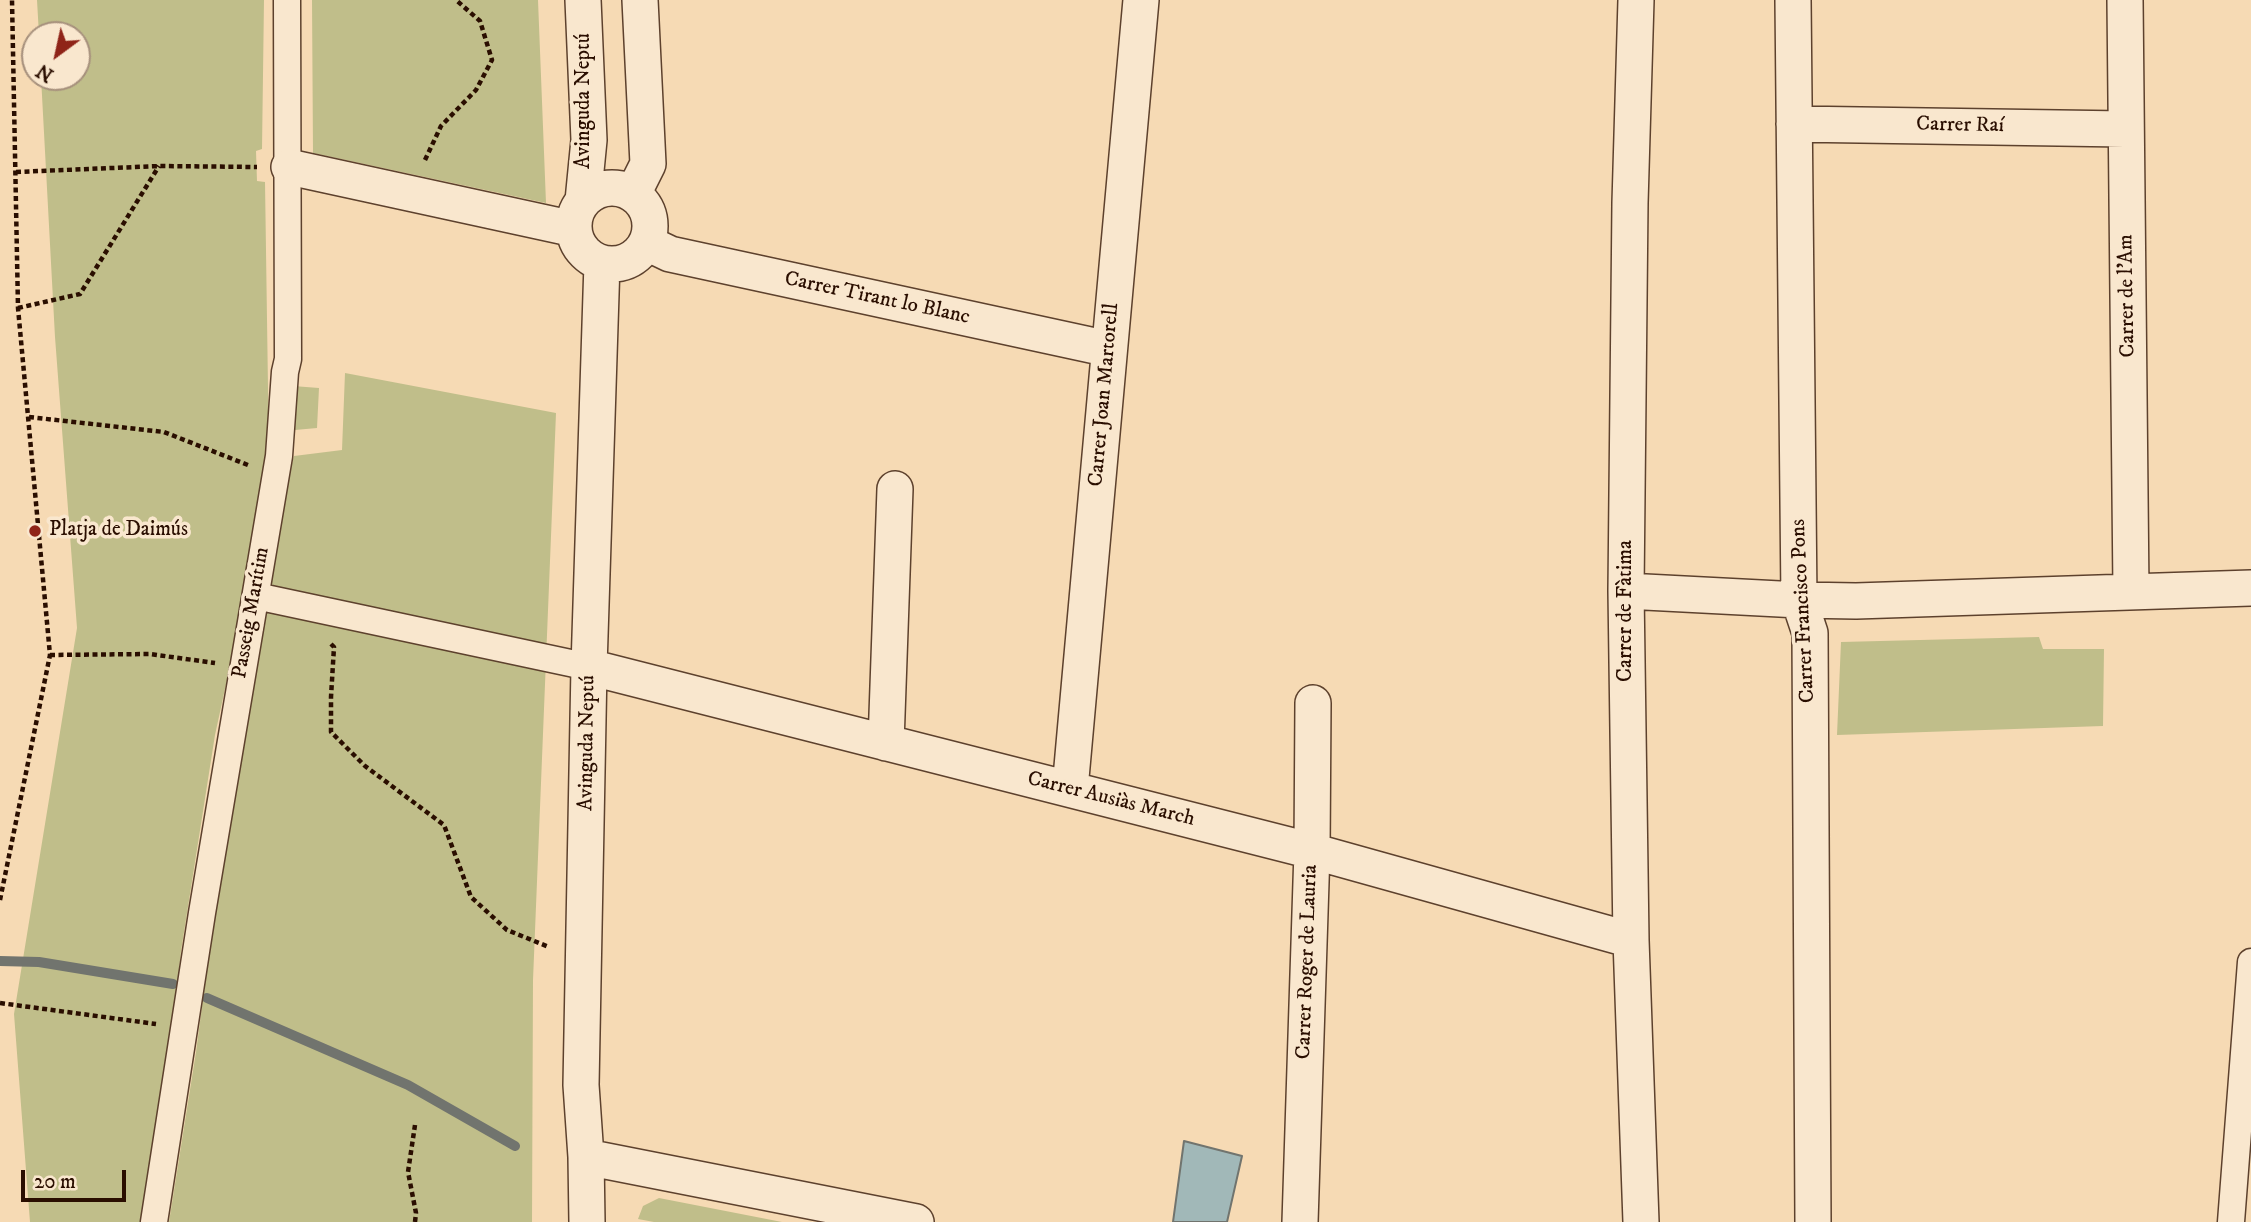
<!DOCTYPE html>
<meta charset="utf-8">
<style>
body{margin:0}
#map{position:relative;width:2251px;height:1222px;overflow:hidden;background:#f6dab4;font-family:"IM FELL DW Pica",serif}
canvas{display:block}
.north{position:absolute;left:21px;top:21px;width:70px;height:70px;box-sizing:border-box;background:#f9e7ce;border:2px solid #a6907c;border-radius:50%;rotate:213deg;font-size:19px;font-weight:700;line-height:28px;text-align:center;color:#2a0e00}
.north::after{content:'';display:block;margin:auto;width:24px;height:32px;background:#8f2418;clip-path:polygon(50% 0,100% 100%,50% 72%,0 100%)}
.scale{position:absolute;left:21px;top:1170px;width:105px;height:32px;box-sizing:border-box;border:4px solid #2a0e00;border-top:0;padding-left:9px;font-size:21px;line-height:24px;white-space:nowrap;color:#2a0e00;-webkit-text-stroke:5px #f9e7ce;paint-order:stroke}
</style>
<div id="map">
<canvas width="2251" height="1222"></canvas>
<div class="north">N</div>
<div class="scale">20 m</div>
</div>
<script>
const c = document.querySelector('canvas').getContext('2d');
c.lineJoin = 'round';
function fill(path, color) { c.fillStyle = color; c.fill(path, 'evenodd'); }
const shape = rows => new Path2D(rows.map(r => 'M' + r).join(''));
function strokePath(path, color, width, dash) { c.strokeStyle = color; c.lineWidth = width; c.lineCap = dash ? 'butt' : 'round'; c.setLineDash(dash || []); c.stroke(path); }
function write(font, color, halo, rows, align = 'center') {
  c.font = font + ' "IM FELL DW Pica",serif'; c.lineWidth = 7; c.setLineDash([]); c.textBaseline = 'middle'; c.strokeStyle = halo; c.fillStyle = color; for (const [text, x, y, turn = 0] of rows) {
    c.save(); c.translate(x, y); c.rotate((+turn || 0) * Math.PI / 180); c.textAlign = isNaN(turn) ? turn : align; if (halo) c.strokeText(text, 0, 0); c.fillText(text, 0, 0); c.restore();
  }
}
fill(shape([
 [37,0,264,0,262,149,256,151,257,181,265,182,269,456,241,615,215,735,181,951,174,1021,146,1222,30,1222,14,1014,77,628,55,337,41,77,77,77,77,35,39,35],
 [312,0,538,0,546,203,313,153],
 [345,373,556,413,533,980,532,1222,169,1222,196,1052,256,596,294,456,342,450],
 [293,386,319,388,317,428,295,430],
 [2039,637,2043,649,2104,649,2103,726,1837,735,1841,642],
 [659,1198,782,1222,654,1222,638,1219,643,1206]
]), '#c0be8a');
const water = shape([
 [1184,1141,1242,1156,1227,1222,1173,1222,1184,1141]
]);
fill(water, '#a1b8b8');
strokePath(water, '#71746e', 2);
strokePath(shape([
 [0,961,39,962,173,984],
 [207,998,408,1085,515,1146]
]), '#71746e', 10);
const pedestrian = shape([
 [256,596,589,667],
 [154,1222,202,913,279,456,285,372,288,359,287,0],
 [2231,1222,2251,962]
]);
const minor = shape([
 [1636,0,1630,203,1626,591,1631,940,1641,1222],
 [1793,0,1799,600,1810,633,1813,1222],
 [2125,0,2131,591],
 [1794,124,2125,129],
 [289,167,574,229],
 '574 226a38 38 0 1 1 76 0a38 38 0 1 1-76 0Z',
 [633,194,648,164,640,0],
 [583,201,589,140,583,0],
 [647,243,670,254,1109,349],
 [1626,591,1799,600,1856,601,2251,588],
 [589,667,1312,851,1631,940],
 [886,743,895,489],
 [1070,789,1141,0],
 [586,1157,916,1222],
 [587,1222,586,1157,581,1085,589,667,602,263],
 [1300,1222,1312,851,1313,703]
]);
strokePath(pedestrian, '#5d412d', 29);
strokePath(minor, '#5d412d', 38);
strokePath(shape([
 [425,160,441,126,476,90,492,60,480,21,456,0],
 [16,172,160,166,257,167],
 [18,308,80,294,159,166],
 [29,417,164,432,248,465],
 [331,644,334,647,331,697,331,732,365,766,444,825,471,897,507,930,549,947],
 [50,655,150,654,215,663],
 [0,900,50,655,18,308,12,0],
 [0,1003,156,1024],
 [415,1222,416,1213,408,1172,415,1125]
]), '#2a0e00', 4.5, [5, 3.5]);
strokePath(pedestrian, '#f9e7ce', 26);
strokePath(minor, '#f9e7ce', 35);
for (const [x, y, r, color] of [
 [35,531,7,"#8f2418"]
]) { const dot = new Path2D(); dot.arc(x, y, r, 0, 2 * Math.PI); c.fillStyle = color; c.fill(dot); strokePath(dot, '#f9e7ce', 2.5); }
write('21px', '#2a0e00', '#f9e7ce', [
 ["Avinguda Neptú",585,101,-90],
 ["Carrer Raí",1960,126,1],
 ["Carrer de l'Am",2128,296,-91],
 ["Carrer Tirant lo Blanc",877,299,12],
 ["Carrer Joan Martorell",1105,395,-85],
 ["Carrer de Fàtima",1627,611,-90],
 ["Carrer Francisco Pons",1804,611,-93],
 ["Passeig Marítim",252,613,-80],
 ["Avinguda Neptú",588,743,-89],
 ["Carrer Ausiàs March",1111,800,14],
 ["Carrer Roger de Lauria",1308,962,-88]
]);
write('21px', '#2a0e00', '#f9e7ce', [
 ["Platja de Daimús",49,531]
], 'left');
</script>
